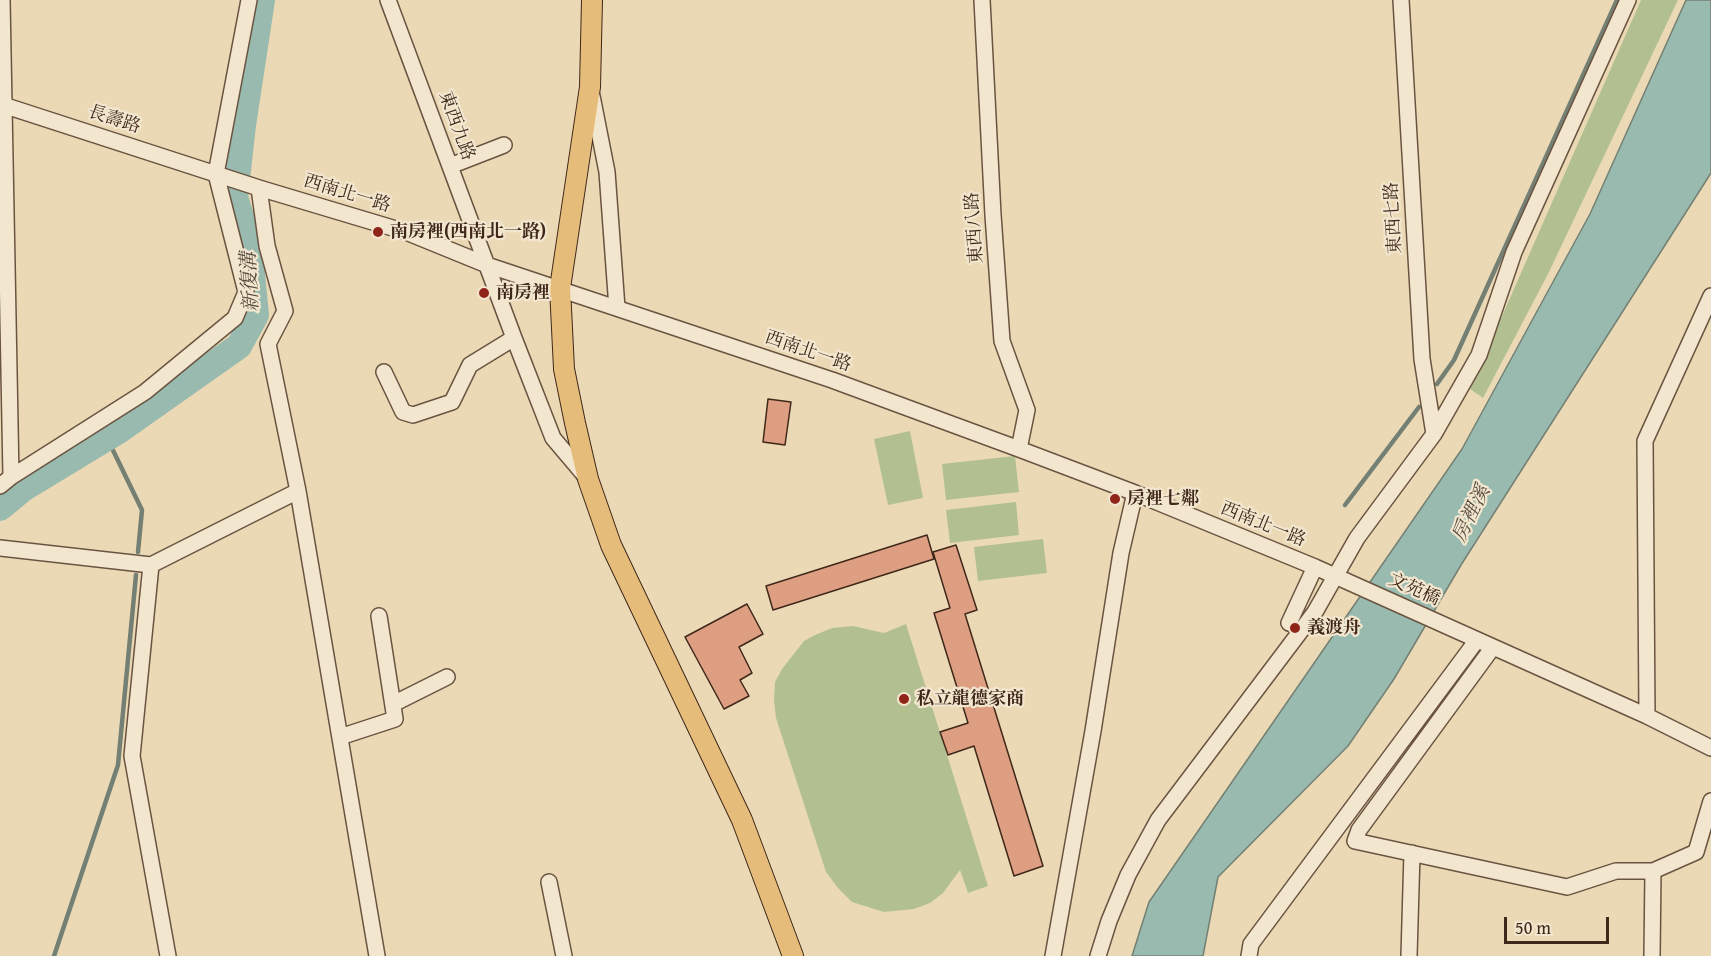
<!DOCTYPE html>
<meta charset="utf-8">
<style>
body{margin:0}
#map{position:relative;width:1711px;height:956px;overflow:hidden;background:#ebd9b5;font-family:"Gentium Book Plus",serif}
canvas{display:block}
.scale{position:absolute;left:1504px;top:917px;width:105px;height:27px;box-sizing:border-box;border:3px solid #3f281a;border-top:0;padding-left:8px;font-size:18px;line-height:21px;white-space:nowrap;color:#3f281a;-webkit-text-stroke:4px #f2e6cf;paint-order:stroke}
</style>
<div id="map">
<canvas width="1711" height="956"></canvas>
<div class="scale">50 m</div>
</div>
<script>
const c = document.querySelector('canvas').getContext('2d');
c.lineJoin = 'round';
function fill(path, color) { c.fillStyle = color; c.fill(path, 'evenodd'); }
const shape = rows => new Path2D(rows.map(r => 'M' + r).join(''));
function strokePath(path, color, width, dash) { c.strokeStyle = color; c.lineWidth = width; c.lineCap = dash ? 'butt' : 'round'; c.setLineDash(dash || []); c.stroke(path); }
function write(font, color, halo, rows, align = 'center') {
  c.font = font + ' "Gentium Book Plus","Noto Serif TC",serif'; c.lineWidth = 4.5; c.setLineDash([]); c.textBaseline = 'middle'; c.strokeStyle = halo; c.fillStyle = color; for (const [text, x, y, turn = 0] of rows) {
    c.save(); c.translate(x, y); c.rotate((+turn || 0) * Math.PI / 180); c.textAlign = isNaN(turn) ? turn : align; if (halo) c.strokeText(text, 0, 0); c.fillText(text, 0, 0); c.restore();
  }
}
fill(shape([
 [1641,0,1678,0,1548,274,1483,398,1470,389],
 [910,431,923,498,888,505,874,439],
 [1015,456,1019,492,946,500,942,464],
 [1016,502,1019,535,950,543,946,510],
 [1043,539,1047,573,978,581,974,547],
 [906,624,988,886,968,893,960,870,943,893,930,903,914,909,884,912,852,902,838,888,826,872,776,718,774,700,775,682,782,669,804,641,815,635,832,628,853,626,884,633]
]), '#b2c091');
const water = shape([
 [1686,0,1711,0,1711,173,1461,565,1394,679,1348,746,1218,877,1203,956,1132,956,1149,902,1462,449,1590,214,1686,0]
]);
fill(water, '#98baaf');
strokePath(water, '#748073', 1.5);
strokePath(shape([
 [1437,384,1454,360,1617,0],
 [107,438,142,510,138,552],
 [1345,505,1419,407],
 [54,956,118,765,136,575]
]), '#748073', 4.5);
strokePath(shape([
 [0,508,23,489,117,432,239,346,256,315,249,243,235,197,243,125,262,0]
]), '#98baaf', 26);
const building = shape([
 [768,399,791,402,785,445,763,442,768,399],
 [927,535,934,559,773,610,766,586,927,535],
 [956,545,977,610,965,614,1043,866,1014,876,974,746,948,755,940,732,968,723,934,613,950,608,933,552,956,545],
 [747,604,763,634,739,647,752,673,740,680,749,696,724,709,685,637,747,604]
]);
fill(building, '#de9e82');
strokePath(building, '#3f281a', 1.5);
const minor = shape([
 [2,0,11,477],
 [388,0,514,338,553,438,586,477],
 [982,0,993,215,1002,341,1027,410,1019,449],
 [1401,0,1422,359,1434,434],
 [592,96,607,172,617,308],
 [0,104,259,188,406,232,487,265,832,380,1019,449,1135,493,1315,567,1647,716,1711,748],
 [450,166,504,145],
 [259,188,267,246,285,311,268,344,298,491,377,956],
 [384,372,403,412,413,415,452,402,470,365,514,338],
 [0,486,11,477,145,392,235,318,246,292,216,174,249,0],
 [0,548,151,565,298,491],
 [151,565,132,756,168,956],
 [1289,623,1315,567],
 [1493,647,1359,830,1355,841,1567,887,1616,871,1653,871,1696,852,1711,801],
 [393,704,447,677],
 [1647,716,1645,441,1711,296],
 [340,737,395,719,379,616],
 [549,882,564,956],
 [1053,956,1093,731,1121,553,1135,493],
 [1098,956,1109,921,1128,875,1158,820,1315,612,1357,538,1434,434,1479,355,1514,252,1628,0],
 [1249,956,1251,944,1477,640],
 [1409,956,1412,853],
 [1652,956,1653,871]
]);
const major = shape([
 [592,0,590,87,560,288,564,369,575,423,588,479,611,545,742,820,793,956]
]);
strokePath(minor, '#6a5441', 18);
strokePath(major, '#3f281a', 22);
strokePath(minor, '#f2e6cf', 15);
strokePath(major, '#e6bc7a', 20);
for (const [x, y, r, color] of [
 [378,232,6,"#8f2418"],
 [484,293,6,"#8f2418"],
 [1115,499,6,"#8f2418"],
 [1295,628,6,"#8f2418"],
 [904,699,6,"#8f2418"]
]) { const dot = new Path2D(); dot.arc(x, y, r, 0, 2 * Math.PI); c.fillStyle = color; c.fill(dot); strokePath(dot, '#f2e6cf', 2); }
write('18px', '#3f281a', '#f2e6cf', [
 ["長壽路",114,120,18],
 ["東西九路",456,126,70],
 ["西南北一路",347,194,17],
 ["東西七路",1394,218,-93],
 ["東西八路",975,228,-94],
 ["西南北一路",808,352,19],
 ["西南北一路",1263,525,22],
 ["文苑橋",1414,590,24]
]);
write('bold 18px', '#3f281a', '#f2e6cf', [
 ["南房裡(西南北一路)",390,232],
 ["南房裡",496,293],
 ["房裡七鄰",1127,499],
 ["義渡舟",1307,628],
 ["私立龍德家商",916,699]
], 'left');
write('italic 20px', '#554c3f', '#f2e6cf', [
 ["新復溝",251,282,-93],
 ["房裡溪",1472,514,-64]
]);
</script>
